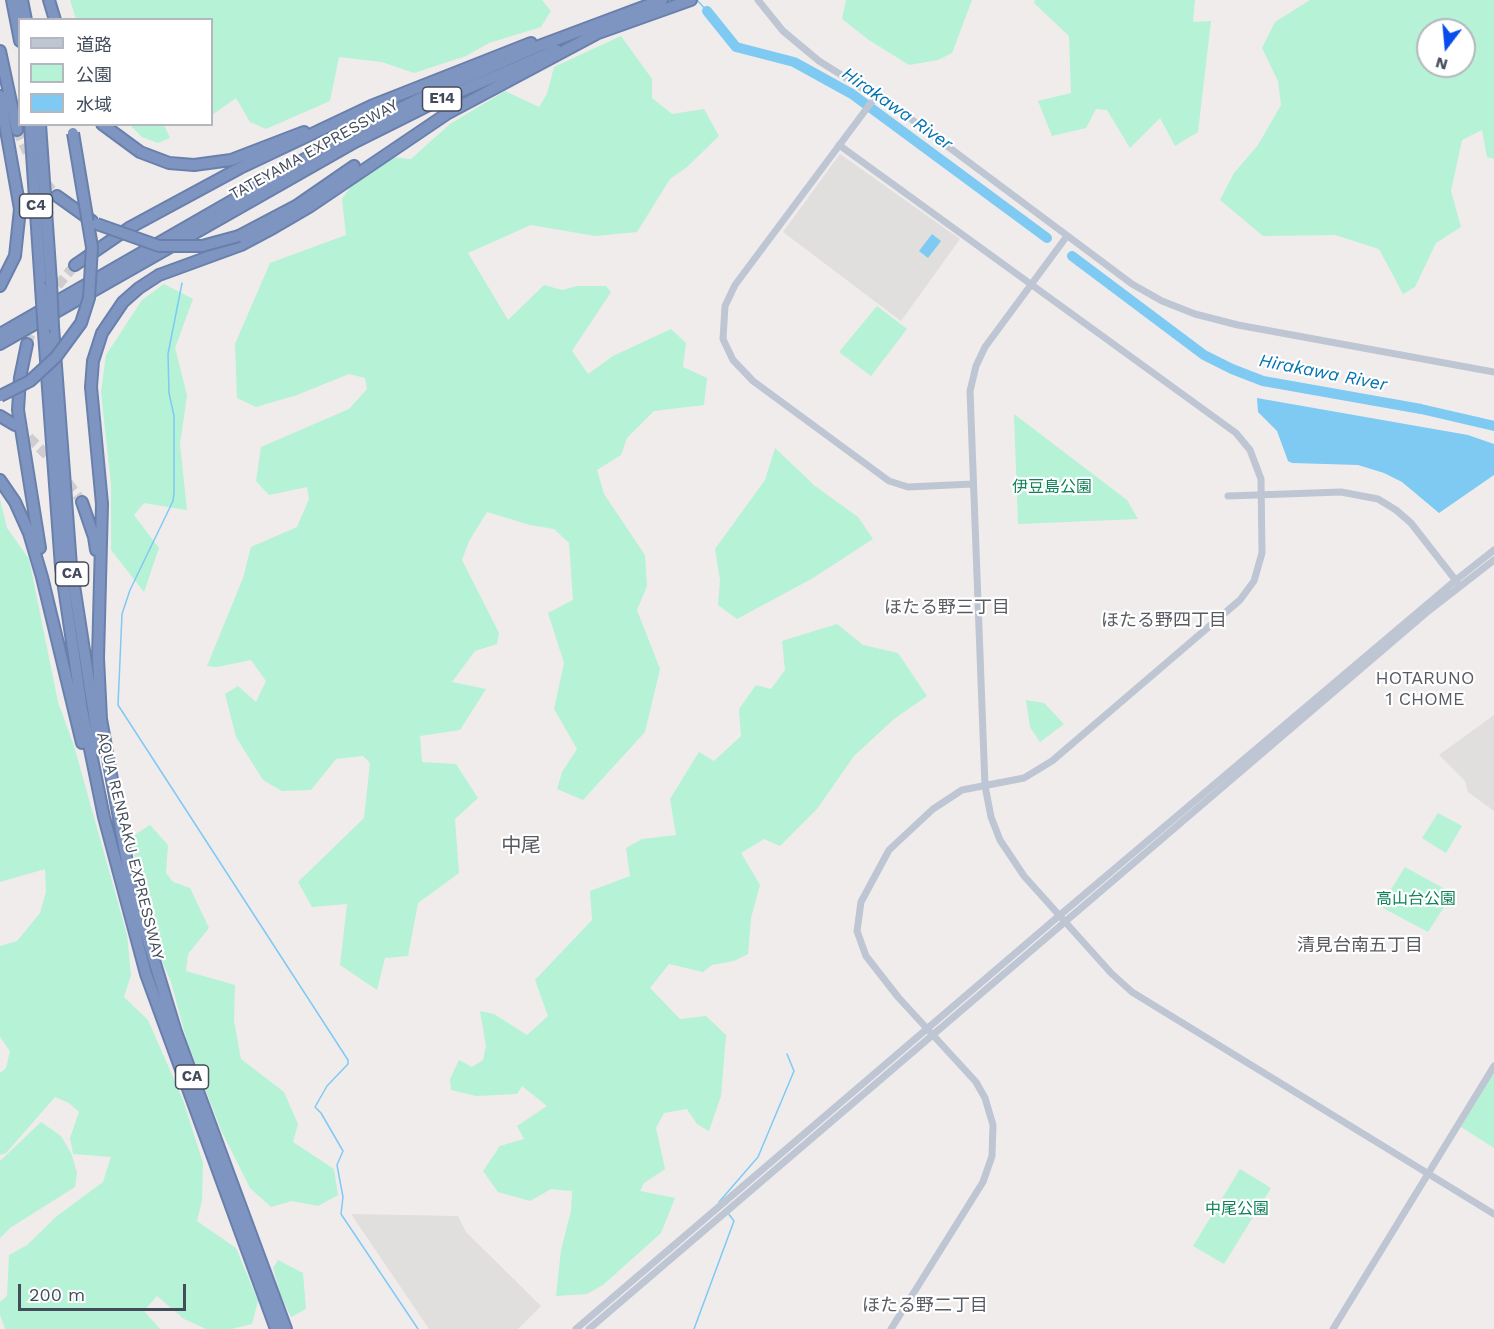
<!DOCTYPE html>
<meta charset="utf-8">
<style>
body{margin:0}
#map{position:relative;width:1494px;height:1329px;overflow:hidden;background:#f0ecec;font-family:"Work Sans","Noto Sans JP",sans-serif}
canvas{display:block}
.legend{position:absolute;left:18px;top:18px;width:195px;height:108px;box-sizing:border-box;background:#fff;border:2px solid #b4b7bd;margin:0;padding:8px 10px;list-style:none;font-size:18px;color:#434c5b}
.legend li{display:flex;align-items:center;gap:12px;height:30px}
.legend b{width:30px;border:2px solid #b4b7bd}
.north{position:absolute;left:1416px;top:18px;width:60px;height:60px;box-sizing:border-box;background:#fff;border:2px solid #b4b7bd;border-radius:50%;rotate:196deg;font-size:16px;font-weight:700;line-height:24px;text-align:center;color:#434c5b}
.north::after{content:'';display:block;margin:auto;width:21px;height:27px;background:#094ced;clip-path:polygon(50% 0,100% 100%,50% 72%,0 100%)}
.scale{position:absolute;left:18px;top:1284px;width:168px;height:27px;box-sizing:border-box;border:3px solid #434c5b;border-top:0;padding-left:8px;font-size:18px;line-height:21px;white-space:nowrap;color:#434c5b;-webkit-text-stroke:4px #fff;paint-order:stroke}
</style>
<div id="map">
<canvas width="1494" height="1329"></canvas>
<ul class="legend">
<li><b style="height:8px;background:#bec6d3"></b>道路</li>
<li><b style="height:16px;background:#b5f2d6"></b>公園</li>
<li><b style="height:16px;background:#7ecaf3"></b>水域</li>
</ul>
<div class="north">N</div>
<div class="scale">200 m</div>
</div>
<script>
const c = document.querySelector('canvas').getContext('2d');
c.lineJoin = 'round';
function fill(path, color) { c.fillStyle = color; c.fill(path, 'evenodd'); }
const shape = rows => new Path2D(rows.map(r => 'M' + r).join(''));
function strokePath(path, color, width, dash) { c.strokeStyle = color; c.lineWidth = width; c.lineCap = dash ? 'butt' : 'round'; c.setLineDash(dash || []); c.stroke(path); }
function write(font, color, halo, rows, align = 'center') {
  c.font = font + ' "Work Sans","Noto Sans JP",sans-serif'; c.lineWidth = 4.5; c.setLineDash([]); c.textBaseline = 'middle'; c.strokeStyle = halo; c.fillStyle = color; for (const [text, x, y, turn = 0] of rows) {
    c.save(); c.translate(x, y); c.rotate((+turn || 0) * Math.PI / 180); c.textAlign = isNaN(turn) ? turn : align; if (halo) c.strokeText(text, 0, 0); c.fillText(text, 0, 0); c.restore();
  }
}
fill(shape([
 [840,154,960,239,901,321,783,232],
 [1494,715,1494,811,1468,792,1465,781,1439,755],
 [351,1214,458,1216,466,1232,541,1306,518,1329,429,1329]
]), '#e1dede');
fill(shape([
 [70,0,542,0,551,11,541,27,489,43,466,56,414,73,382,62,339,57,330,101,266,129,250,122,236,98,212,115,212,20,76,19],
 [846,0,972,0,952,53,938,60,909,65,869,40,842,19],
 [1035,0,1195,0,1193,22,1211,21,1198,132,1175,146,1160,118,1130,148,1107,110,1096,109,1086,128,1052,136,1038,101,1071,93,1069,36,1034,3],
 [1310,0,1494,0,1494,159,1487,157,1482,130,1462,140,1451,191,1461,227,1436,243,1415,287,1403,294,1379,249,1335,235,1263,236,1220,200,1234,173,1258,145,1281,105,1278,81,1262,48,1275,22],
 [1428,30,1464,30,1464,66,1428,66],
 [621,36,652,79,652,98,672,114,704,109,719,136,687,167,670,179,637,232,595,236,531,225,468,253,508,320,544,285,562,290,577,286,606,286,611,292,572,351,588,374,613,356,671,329,686,343,683,367,707,378,704,405,654,411,627,438,621,455,597,470,604,494,645,555,647,586,637,610,660,669,645,732,583,800,557,789,562,772,577,749,554,709,564,663,548,613,573,600,569,543,554,529,530,525,487,512,469,541,462,560,499,633,497,644,475,651,452,682,486,689,460,730,420,736,422,762,456,764,478,798,455,819,459,873,418,903,408,956,385,958,377,990,340,965,347,904,312,907,298,882,364,818,370,763,363,756,336,759,311,790,282,791,263,780,236,737,225,694,238,686,256,702,266,681,251,660,217,667,207,666,243,578,251,547,297,527,309,499,307,487,269,495,256,481,261,447,349,409,367,389,365,378,349,374,297,395,256,407,237,398,235,344,270,263,346,235,342,199,352,185,390,157,411,159,450,124,505,91,539,107,547,94,554,67],
 [130,125,164,125,170,138,158,143,142,137],
 [164,284,193,299,175,348,187,395,180,444,187,510,144,503,134,515,159,548,144,592,111,550,111,485,101,392,106,355,142,300],
 [877,306,907,329,871,376,839,352],
 [1014,414,1127,500,1138,519,1018,524],
 [775,448,815,486,858,517,873,539,813,578,737,619,718,605,720,580,715,549,765,480],
 [0,499,7,528,29,559,58,702,74,746,127,935,131,975,124,997,148,1020,183,1100,203,1163,202,1201,197,1221,236,1248,258,1301,252,1324,231,1329,206,1329,184,1319,157,1296,144,1311,160,1329,5,1329,0,1315,0,1302,7,1296,9,1255,27,1245,57,1216,103,1182,111,1157,73,1154,70,1138,79,1112,69,1103,55,1097,6,1153,0,1155,0,1073,6,1068,10,1051,0,1037,0,946,17,941,40,913,46,892,45,869,0,882],
 [837,624,863,645,898,653,927,696,894,719,854,756,817,809,780,846,764,839,741,853,760,885,751,918,748,954,734,961,712,965,703,972,669,964,650,988,680,1019,706,1016,726,1035,721,1096,709,1131,697,1124,687,1109,664,1113,656,1128,665,1169,644,1183,640,1191,675,1198,661,1233,603,1285,587,1294,556,1296,561,1250,571,1211,572,1191,551,1189,530,1201,498,1192,483,1171,500,1146,524,1139,517,1126,547,1106,522,1086,517,1094,476,1096,451,1090,450,1079,459,1060,472,1067,483,1060,486,1046,480,1011,494,1014,527,1035,548,1016,535,980,592,920,590,891,630,876,626,848,642,839,676,835,670,799,699,752,714,761,741,736,739,709,756,685,771,689,785,670,782,641],
 [1026,700,1044,703,1064,724,1040,742,1030,727],
 [1438,813,1462,826,1446,853,1422,838],
 [150,825,168,845,166,873,173,882,190,888,209,928,188,954,186,971,235,985,234,1021,241,1059,284,1092,298,1124,293,1142,334,1169,338,1195,318,1206,292,1201,271,1207,250,1188,221,1130,187,1041,171,982,157,949,141,884,130,838],
 [1405,867,1450,892,1451,896,1428,932,1383,908,1382,904],
 [1494,1070,1494,1148,1461,1127],
 [41,1122,61,1136,72,1155,77,1173,75,1187,10,1228,0,1238,0,1161],
 [1240,1169,1271,1188,1224,1264,1193,1246],
 [278,1260,303,1273,306,1309,291,1317,281,1296,273,1268]
]), '#b5f2d6');
fill(shape([
 [932,234,941,241,928,258,919,251],
 [1257,398,1468,435,1494,444,1494,475,1439,513,1402,482,1384,473,1358,465,1292,463,1288,461,1277,431,1258,412]
]), '#7ecaf3');
strokePath(shape([
 [697,0,707,11],
 [182,283,168,354,169,393,174,416,174,493,173,501,130,590,122,614,118,705,348,1060,348,1064,327,1086,315,1107,321,1113,343,1151,337,1165,343,1197,341,1214,418,1329],
 [719,1202,758,1157,794,1071,787,1054],
 [694,1329,734,1221,728,1213]
]), '#7ecaf3', 1.5);
strokePath(shape([
 [707,11,736,47,794,62,852,94,1047,238],
 [1072,256,1204,355,1232,369,1263,381,1421,409,1494,426]
]), '#7ecaf3', 10);
strokePath(shape([
 [17,130,37,173,57,196],
 [48,297,75,265],
 [27,344,36,319],
 [18,427,50,458,82,502]
]), '#cdcccf', 10, [10, 5]);
const motorway = shape([
 [12,0,20,41],
 [22,0,26,20],
 [49,0,55,20],
 [590,36,691,0],
 [0,51,17,130],
 [0,96,20,209,15,256,0,286],
 [30,124,41,287],
 [40,124,51,282],
 [102,124,140,152,169,163,194,165,231,160,304,132],
 [57,196,92,221],
 [239,236,296,206,354,166],
 [75,265,129,228,240,168,371,106,531,43],
 [53,326,71,566,99,747],
 [44,333,61,567,82,710,104,817,146,974,276,1329],
 [0,334,350,133,425,96,539,46,662,0],
 [0,344,355,142,429,105,556,50],
 [27,344,20,378,18,410,40,548],
 [0,416,15,425],
 [0,480,15,502,29,533,42,577,82,743],
 [82,502,94,537,96,550],
 [131,885,176,1032,286,1329],
 [132,890,101,719,98,658,102,504,91,387,93,361,102,333,123,302,139,288,159,275,241,245,273,228,309,207,448,113,596,34]
]);
strokePath(motorway, '#6a80ac', 14);
strokePath(shape([
 [758,0,783,31,819,61,907,116,1132,284,1162,301,1195,314,1238,325,1494,372],
 [876,96,735,285,725,306,723,339,733,360,753,381,889,481,908,487,973,484],
 [839,145,1236,433,1250,450,1261,479,1262,553,1254,581,1240,600,1052,761,1024,778,962,790,933,809,889,850,861,902,857,931,866,956,898,997,976,1082,985,1098,993,1125,992,1156,983,1182,891,1329],
 [1067,236,985,347,976,366,970,391,985,786,991,817,1000,840,1024,876,1111,973,1132,992,1494,1214],
 [1228,496,1341,492,1378,499,1396,510,1411,523,1457,582],
 [576,1329,1060,915,1456,580,1494,550],
 [589,1329,1426,613,1494,560],
 [1333,1329,1494,1066]
]), '#bec6d3', 7);
strokePath(motorway, '#7f95c1', 10);
const motorwayBridge = shape([
 [97,224,159,246,202,246,239,236],
 [51,282,53,326],
 [41,287,44,333],
 [0,396,30,381,56,357,81,323,89,298,92,247,73,133]
]);
strokePath(motorwayBridge, '#6a80ac', 14, []);
strokePath(motorwayBridge, '#7f95c1', 10);
for (const [x, y, w] of [
 [442,99,39],
 [36,206,33],
 [72,574,33],
 [192,1077,33]
]) { const box = new Path2D(); box.roundRect(x - w / 2, y - 12, w, 24, 4.5); c.fillStyle = '#fff'; c.fill(box); strokePath(box, '#434c5b', 1.5); }
write('bold 15px', '#434c5b', null, [
 ["E14",442,99],
 ["C4",36,206],
 ["CA",72,574],
 ["CA",192,1077]
]);
write('16px', '#434c5b', '#fff', [
 ["TATEYAMA EXPRESSWAY",314,150,-29],
 ["AQUA RENRAKU EXPRESSWAY",130,846,76]
]);
write('16px', '#0e8259', '#fff', [
 ["伊豆島公園",1052,487],
 ["高山台公園",1416,899],
 ["中尾公園",1237,1209]
]);
write('italic 18px', '#0073b2', '#fff', [
 ["Hirakawa River",897,109,35],
 ["Hirakawa River",1323,373,11]
]);
write('18px', '#585b62', '#fff', [
 ["ほたる野三丁目",947,608],
 ["ほたる野四丁目",1164,621],
 ["HOTARUNO",1425,679],
 ["1 CHOME",1425,700],
 ["清見台南五丁目",1360,946],
 ["ほたる野二丁目",925,1306]
]);
write('20px', '#585b62', '#fff', [
 ["中尾",521,846]
]);
</script>
